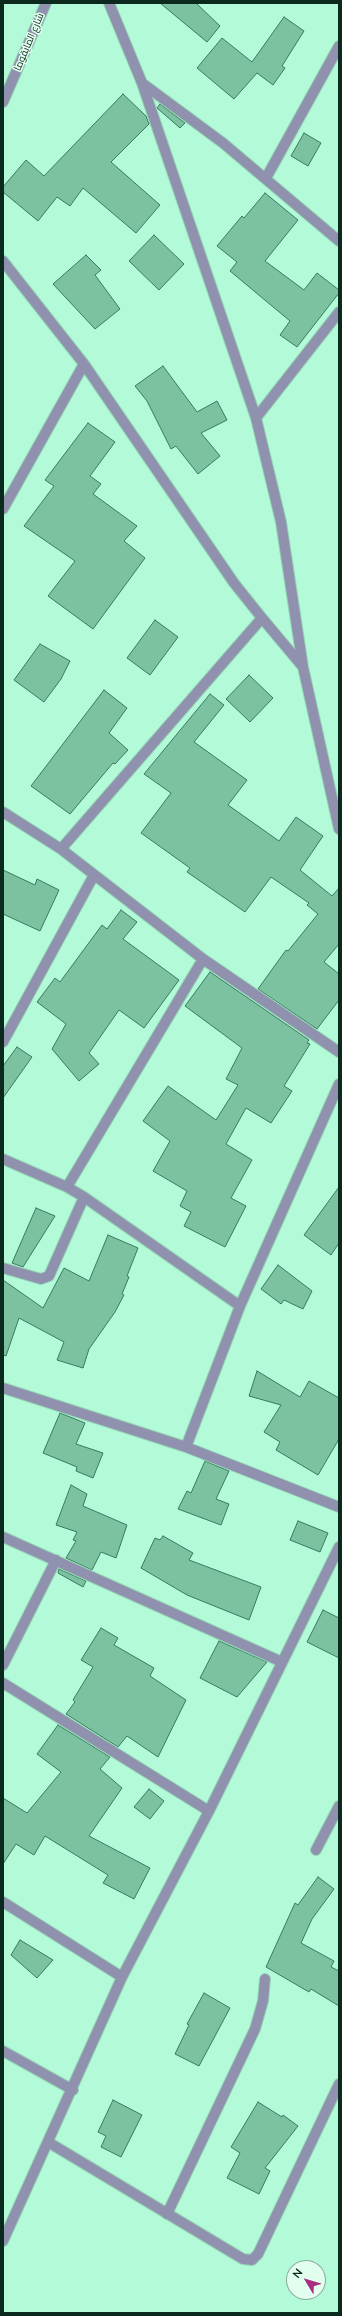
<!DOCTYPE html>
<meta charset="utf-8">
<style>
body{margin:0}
#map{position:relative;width:342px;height:2316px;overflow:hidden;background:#b3fbd8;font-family:Mulish,sans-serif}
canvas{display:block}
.frame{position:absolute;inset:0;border:4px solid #0b291c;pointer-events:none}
.north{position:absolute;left:286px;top:2260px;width:40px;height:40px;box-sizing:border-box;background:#e2feef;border:1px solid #8ca99b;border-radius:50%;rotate:308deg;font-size:11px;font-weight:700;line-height:16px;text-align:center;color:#0b291c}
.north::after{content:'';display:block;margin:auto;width:14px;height:18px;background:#a82e82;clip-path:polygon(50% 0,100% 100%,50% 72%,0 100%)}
</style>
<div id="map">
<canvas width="342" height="2316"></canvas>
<div class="frame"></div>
<div class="north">N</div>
</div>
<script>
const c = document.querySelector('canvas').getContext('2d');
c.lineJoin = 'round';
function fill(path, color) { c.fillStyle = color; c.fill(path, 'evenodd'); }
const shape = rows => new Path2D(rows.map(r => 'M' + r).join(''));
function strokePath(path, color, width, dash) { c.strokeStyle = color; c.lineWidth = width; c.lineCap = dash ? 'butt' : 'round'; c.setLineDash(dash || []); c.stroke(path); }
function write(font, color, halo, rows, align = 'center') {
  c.font = font + ' Mulish,Cairo,sans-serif'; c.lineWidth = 3; c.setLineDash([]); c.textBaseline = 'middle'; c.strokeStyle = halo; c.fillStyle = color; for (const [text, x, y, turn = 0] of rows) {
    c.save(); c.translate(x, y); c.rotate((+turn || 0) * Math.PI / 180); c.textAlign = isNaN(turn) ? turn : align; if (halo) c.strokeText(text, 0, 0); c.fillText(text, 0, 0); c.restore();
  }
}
const building = shape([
 [160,3,196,3,220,26,207,42,160,3],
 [284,17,304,31,282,66,285,68,273,85,257,73,234,99,197,68,222,38,252,62,284,17],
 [123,94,146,116,149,124,111,162,160,205,136,233,83,188,70,206,57,197,38,221,3,192,3,187,26,160,44,176,123,94],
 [160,104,185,123,180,128,157,108,160,104],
 [304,133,321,143,308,166,291,156,304,133],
 [265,193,298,220,265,261,304,290,317,273,339,290,339,293,297,347,280,335,290,321,230,271,237,262,217,246,242,216,244,218,265,193],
 [154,235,184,264,159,290,129,261,154,235],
 [86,255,101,270,95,275,120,309,95,329,53,284,86,255],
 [163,366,197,412,217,401,227,420,201,433,220,456,198,474,176,446,171,449,147,401,135,386,163,366],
 [88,423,115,442,90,476,101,484,93,494,137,526,124,541,145,558,93,629,48,596,75,561,24,526,54,486,45,480,88,423],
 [155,620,178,637,150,675,127,658,155,620],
 [40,644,70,661,61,679,44,702,14,680,40,644],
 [249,675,273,698,250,722,226,699,249,675],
 [104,690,127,708,109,733,128,750,115,764,113,763,70,814,31,786,104,690],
 [210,694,224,705,194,742,247,780,228,805,279,841,296,817,323,836,300,870,332,896,339,888,339,944,324,962,339,974,339,1000,317,1029,258,989,286,950,288,951,318,914,307,905,309,903,271,877,245,912,187,872,190,868,141,833,171,793,144,774,210,694],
 [3,870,35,885,37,879,59,890,40,931,3,914,3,870],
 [121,910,137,922,123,939,179,980,144,1028,119,1010,89,1053,99,1064,79,1081,52,1049,66,1024,37,1002,55,978,60,982,102,925,107,929,121,910],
 [210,972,309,1040,307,1043,310,1044,284,1086,292,1091,271,1123,246,1108,226,1144,252,1160,231,1198,246,1206,225,1247,184,1226,191,1212,180,1206,187,1191,153,1171,170,1141,143,1121,168,1086,216,1120,238,1085,226,1079,242,1048,185,1006,210,972],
 [17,1047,32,1057,3,1098,3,1066,17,1047],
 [339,1187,339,1243,331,1255,304,1235,339,1187],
 [36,1208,55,1216,23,1267,12,1263,36,1208],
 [108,1235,138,1248,127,1276,129,1277,122,1294,124,1295,115,1312,89,1349,83,1368,57,1360,64,1342,19,1318,6,1356,3,1355,3,1280,43,1308,64,1268,89,1281,108,1235],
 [278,1265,312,1291,303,1309,284,1300,281,1304,261,1289,278,1265],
 [257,1371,300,1397,309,1381,339,1398,339,1439,318,1475,276,1450,280,1442,264,1432,281,1405,249,1396,257,1371],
 [60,1413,85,1423,76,1444,103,1453,93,1478,76,1471,77,1467,43,1453,60,1413],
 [205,1461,229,1471,216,1499,229,1504,221,1525,178,1509,187,1491,191,1493,205,1461],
 [71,1485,87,1494,83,1506,127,1525,116,1558,101,1552,92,1570,66,1558,76,1541,73,1540,77,1532,56,1525,71,1485],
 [298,1521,328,1533,320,1552,290,1540,298,1521],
 [163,1536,193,1553,189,1560,261,1587,249,1620,187,1595,141,1568,155,1538,160,1540,163,1536],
 [59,1569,86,1581,83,1587,58,1573,59,1569],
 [323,1610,339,1618,339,1658,307,1642,323,1610],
 [101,1628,118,1638,114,1645,154,1668,150,1676,186,1700,158,1757,127,1736,118,1747,66,1714,75,1702,73,1700,93,1667,81,1660,101,1628],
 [219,1641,267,1662,237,1697,200,1678,219,1641],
 [58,1725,110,1757,100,1769,122,1788,89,1836,150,1868,134,1899,103,1883,108,1875,45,1836,34,1855,16,1844,3,1864,3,1798,27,1813,61,1772,37,1754,58,1725],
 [149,1789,164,1801,150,1819,134,1807,149,1789],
 [318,1877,334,1889,312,1919,301,1943,334,1961,331,1967,339,1971,339,2006,311,1989,309,1992,266,1967,295,1903,298,1905,318,1877],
 [20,1940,53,1960,37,1978,11,1955,20,1940],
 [204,1993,230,2008,199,2066,175,2054,189,2025,187,2024,204,1993],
 [113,2100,142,2115,121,2157,101,2147,106,2136,98,2132,113,2100],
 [258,2102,282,2117,283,2115,298,2126,265,2168,270,2171,259,2194,227,2178,240,2153,231,2147,258,2102]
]);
fill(building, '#7cc2a1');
strokePath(building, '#357c5e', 1);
const minor = shape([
 [109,3,142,83,223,143,339,241],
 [142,83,256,418,281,522,303,667,339,829],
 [3,102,46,3],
 [266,178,339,46],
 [3,261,84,364,234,583,262,618],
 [256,418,339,312],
 [3,509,84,364],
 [3,812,61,849,203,959,339,1052],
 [61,849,262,618,303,667],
 [3,1042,94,875],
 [3,1159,67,1187,84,1197,240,1306],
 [67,1187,203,959],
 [3,1268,41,1279,49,1276,84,1197],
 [3,1388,186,1447,339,1507],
 [186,1447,240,1306,339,1084],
 [3,1537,282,1662],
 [3,1665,56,1560],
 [3,1683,209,1811],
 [316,1850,339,1806],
 [3,1902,122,1977],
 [3,2051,73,2090],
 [48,2142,243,2259,252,2260,258,2254,339,2084],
 [167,2214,255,2029,263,2001,265,1979],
 [3,2241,122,1977,209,1811,339,1547]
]);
strokePath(minor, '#95d5b6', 12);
strokePath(minor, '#9091ae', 10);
write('10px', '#0b291c', '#e2feef', [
 ["شارع المايقوما",29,42,-67]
]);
</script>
